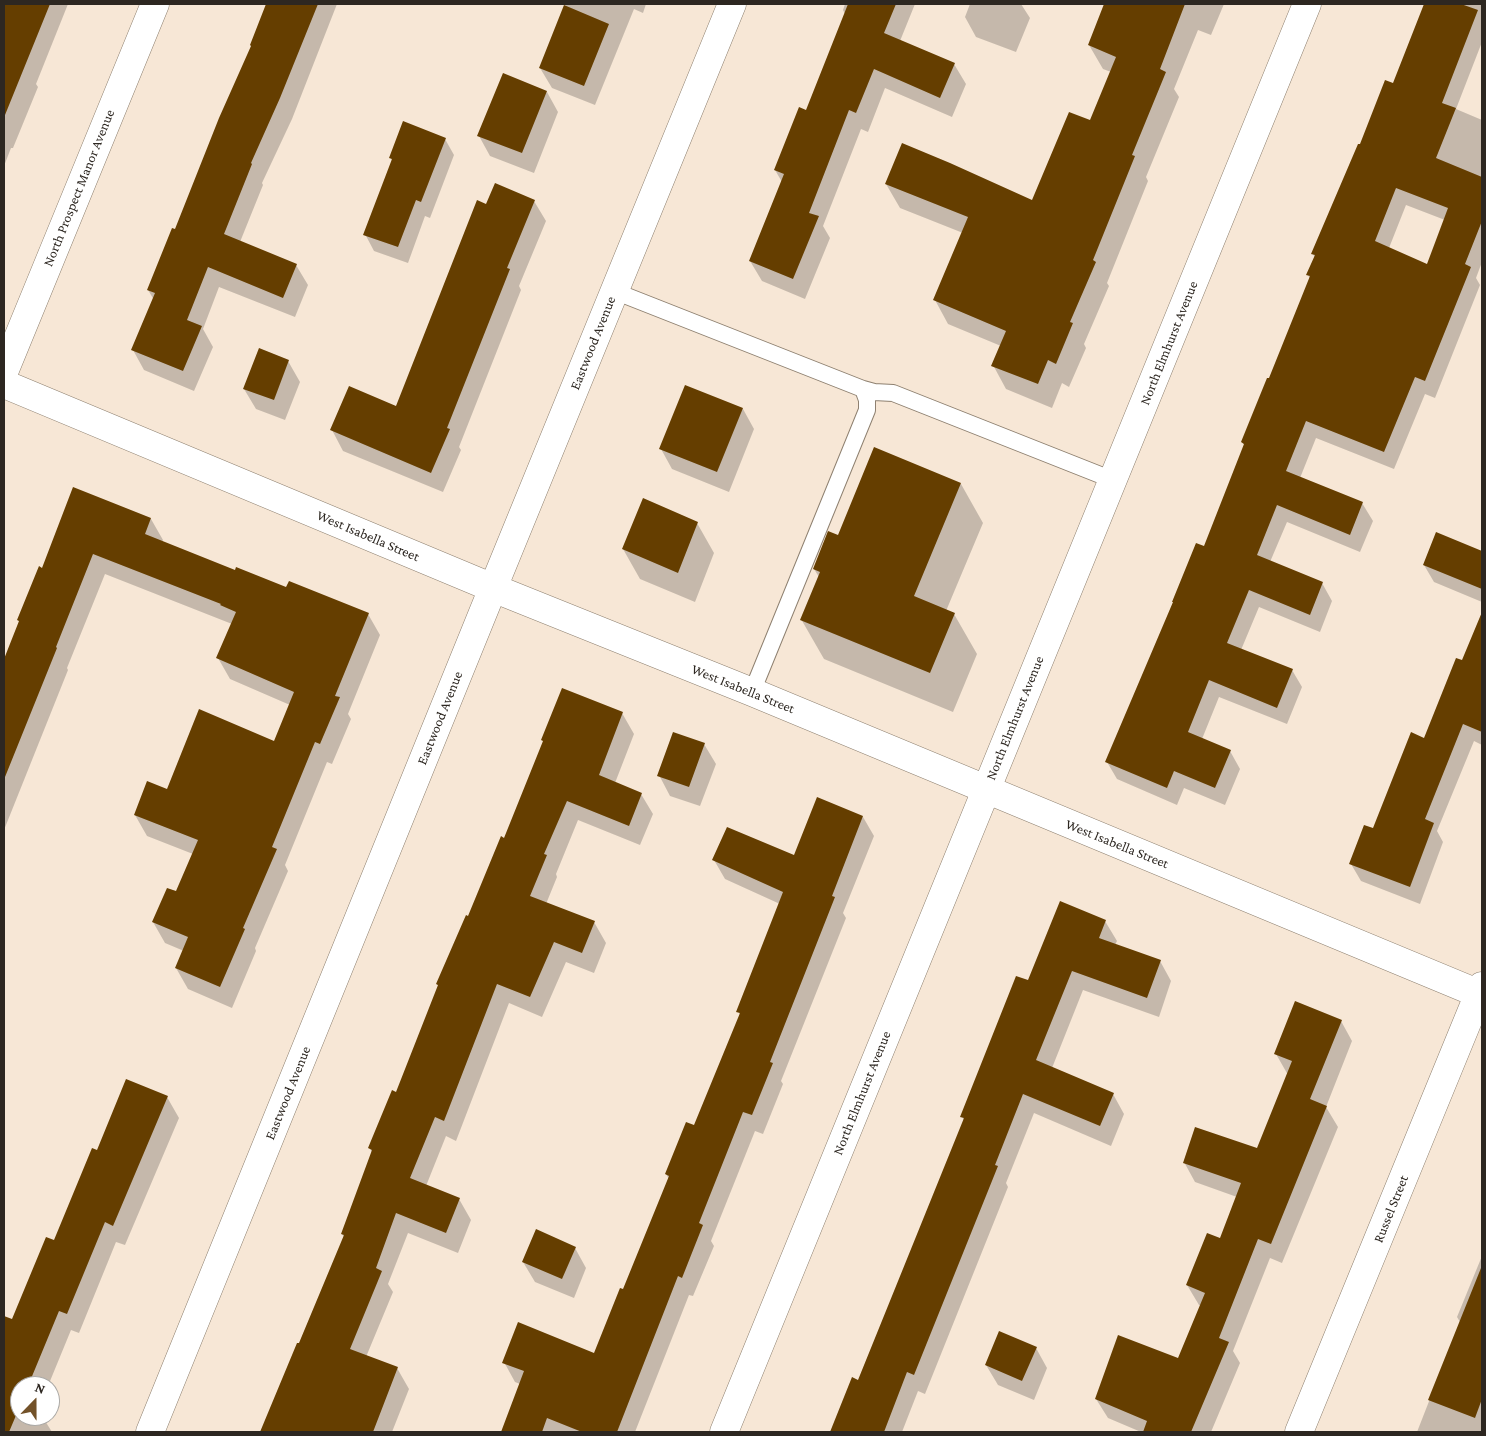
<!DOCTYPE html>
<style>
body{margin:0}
#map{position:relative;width:1486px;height:1436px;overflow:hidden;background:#f7e7d6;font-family:"Crimson Pro",serif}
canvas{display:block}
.frame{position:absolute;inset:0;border:5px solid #2d2721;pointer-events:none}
.north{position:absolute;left:10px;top:1376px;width:50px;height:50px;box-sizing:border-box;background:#fff;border:1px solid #aba9a6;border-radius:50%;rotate:22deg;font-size:14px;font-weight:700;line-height:20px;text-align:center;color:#2d2721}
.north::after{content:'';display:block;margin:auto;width:18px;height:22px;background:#735229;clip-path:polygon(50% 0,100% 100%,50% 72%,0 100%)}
</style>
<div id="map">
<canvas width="1486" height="1436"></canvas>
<div class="frame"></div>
<div class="north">N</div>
</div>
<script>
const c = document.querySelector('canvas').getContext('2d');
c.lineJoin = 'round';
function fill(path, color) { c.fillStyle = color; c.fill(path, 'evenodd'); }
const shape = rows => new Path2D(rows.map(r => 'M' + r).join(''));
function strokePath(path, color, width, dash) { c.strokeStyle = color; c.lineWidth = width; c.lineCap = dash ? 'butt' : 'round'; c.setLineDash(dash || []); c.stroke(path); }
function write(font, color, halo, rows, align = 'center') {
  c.font = font + ' "Crimson Pro",serif'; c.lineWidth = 5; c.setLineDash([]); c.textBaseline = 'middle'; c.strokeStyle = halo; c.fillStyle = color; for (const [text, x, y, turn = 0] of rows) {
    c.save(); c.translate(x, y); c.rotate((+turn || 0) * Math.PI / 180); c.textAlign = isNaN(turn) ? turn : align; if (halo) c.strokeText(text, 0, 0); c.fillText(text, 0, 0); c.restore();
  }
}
fill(shape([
 [4,4,68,4,36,84,38,87,13,148,11,148,4,166],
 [268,4,337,4,292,119,262,183,263,185,240,242,296,265,308,285,295,317,219,287,203,329,213,347,194,391,144,370,133,350,154,300,148,290,175,230,252,47,251,45],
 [566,4,646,4,643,13,634,9,595,105,552,88,540,68],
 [845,4,915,4,900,41,954,64,966,84,952,117,885,88,868,132,861,129,823,226,830,238,805,299,762,281,750,261,782,182,775,170,806,112,845,14,843,10],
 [970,4,1021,4,1030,18,1016,52,976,37,965,17],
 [1105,4,1224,4,1211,35,1198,30,1174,89,1179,97,1146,177,1148,181,1107,283,1109,286,1084,344,1086,348,1069,387,1062,383,1052,408,1006,389,993,365,1001,346,948,324,935,300,963,233,900,208,886,184,1032,201,1091,122,1111,72,1103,69,1089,45],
 [1425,4,1482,4,1482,42,1456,109,1482,120,1482,262,1476,278,1480,285,1435,398,1425,394,1394,469,1316,438,1300,478,1362,503,1373,521,1360,552,1287,522,1270,562,1322,583,1332,601,1320,632,1259,607,1241,650,1292,670,1302,687,1287,724,1219,697,1202,739,1230,751,1240,769,1225,805,1184,788,1177,805,1117,779,1107,762,1204,548,1245,446,1242,442,1269,380,1310,279,1308,275,1315,258,1313,254,1360,146,1393,85],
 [1406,205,1445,220,1427,265,1389,248],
 [547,92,558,112,534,173,490,156,479,136],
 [445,139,454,155,430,218,425,216,408,263,374,251,365,234,392,161,391,158],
 [534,201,546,221,519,286,521,290,459,447,461,450,443,492,343,451,332,430,396,407,487,206],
 [288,361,300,382,285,420,256,409,244,389],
 [743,409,754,429,729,492,672,469,661,449],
 [961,484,983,523,946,611,954,614,977,654,953,712,824,659,801,619,819,577,814,569,838,536],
 [151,519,163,540,162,542,236,571,287,589,368,614,380,635,348,714,351,719,332,764,327,762,285,865,288,871,255,948,256,951,232,1008,188,989,176,968,184,951,165,943,153,922,177,893,193,854,147,836,135,815,168,790,275,742,290,705,230,679,218,658,232,624,105,574,67,668,68,670,4,830,4,663,20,623,18,620,43,569],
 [697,523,714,553,695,602,640,579,623,549],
 [1437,534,1482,552,1482,602,1434,582,1424,565],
 [1482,613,1482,745,1474,741,1437,831,1443,842,1420,904,1361,881,1351,864,1374,829,1425,739,1462,662],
 [622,713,634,734,615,783,641,794,653,814,640,845,578,820,556,874,557,877,546,904,594,922,606,943,594,973,566,962,542,1017,509,1003,456,1141,446,1136,426,1186,459,1199,471,1220,458,1253,408,1233,388,1284,393,1292,366,1357,397,1368,409,1389,392,1432,262,1432,344,1237,342,1234,372,1153,370,1148,397,1093,439,987,437,984,505,839],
 [704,744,716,764,700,806,670,796,659,775],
 [863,817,874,836,843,913,846,918,781,1081,783,1084,763,1134,755,1131,711,1241,714,1246,693,1296,689,1295,635,1432,502,1432,520,1384,515,1382,504,1362,595,1354,624,1291,669,1179,666,1174,695,1127,740,1015,738,1011,780,904,725,879,714,860,794,857],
 [1105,921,1117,941,1115,945,1160,961,1171,981,1159,1017,1083,990,1052,1068,1113,1094,1124,1114,1111,1146,1034,1113,1006,1183,1008,1187,925,1394,918,1391,902,1432,832,1432,852,1379,858,1381,964,1121,962,1116,1029,982],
 [1341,1021,1352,1041,1326,1107,1338,1127,1282,1263,1270,1258,1233,1351,1240,1363,1211,1432,1141,1432,1108,1418,1096,1399,1179,1360,1201,1306,1199,1305,1187,1285,1220,1240,1237,1197,1195,1182,1184,1162,1258,1149,1288,1075,1276,1054],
 [167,1097,179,1118,125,1245,116,1242,79,1333,71,1330,48,1386,20,1386,20,1416,42,1416,52,1432,4,1432,5,1317,12,1321,55,1242],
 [575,1248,586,1268,574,1298,535,1282,523,1262],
 [1482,1256,1482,1432,1417,1432,1460,1322,1457,1317],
 [1036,1348,1047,1368,1034,1400,998,1385,986,1365]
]), '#0003');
fill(shape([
 [4,4,50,4,5,115,4,114],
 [266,4,318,4,280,98,251,163,252,164,224,234,297,264,283,298,208,267,187,320,202,326,183,371,131,350,155,293,147,290,172,228,175,229,219,118,251,46,250,45],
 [848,4,896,4,884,33,955,63,940,98,874,69,856,113,849,110,809,213,819,216,793,279,749,261,784,174,774,170,799,107,806,110],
 [1104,4,1185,4,1160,69,1166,72,1132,155,1135,156,1093,260,1096,262,1070,322,1073,323,1056,364,1048,360,1038,384,991,366,1006,331,933,300,968,217,885,184,902,143,950,163,1032,200,1069,112,1090,120,1116,57,1088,45],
 [1424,4,1461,4,1478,10,1442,103,1456,108,1436,158,1482,177,1482,221,1465,264,1471,267,1425,381,1415,377,1384,452,1306,421,1286,471,1363,502,1350,535,1277,505,1257,555,1323,582,1310,615,1249,590,1227,643,1293,669,1277,708,1209,680,1188,732,1231,750,1215,788,1174,771,1167,788,1105,762,1173,602,1172,602,1196,543,1204,546,1244,444,1241,442,1267,378,1269,378,1310,276,1306,275,1315,255,1311,254,1358,144,1360,144,1385,80,1393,83],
 [1396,188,1448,208,1427,264,1375,241],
 [564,5,609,24,584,86,539,68],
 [503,73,547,91,522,153,477,136],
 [403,121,446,138,421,202,416,200,398,247,363,235,392,159,389,158],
 [495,183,535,200,507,268,510,269,447,428,450,429,431,473,330,430,349,386,396,406,477,200,486,204],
 [259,348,289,360,274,400,243,389],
 [685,385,743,408,717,472,659,449],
 [874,447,961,483,914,596,955,613,930,673,800,620,820,572,813,569,828,531,838,535],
 [73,487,151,518,145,534,235,570,236,567,286,587,289,581,369,613,335,696,340,697,320,744,315,742,272,847,277,849,243,928,245,929,220,987,175,968,188,937,152,922,167,888,176,891,198,840,134,815,147,781,167,789,199,709,274,741,294,692,216,658,236,612,220,605,221,604,93,554,56,647,57,648,5,777,4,777,4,659,19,621,17,620,39,566,42,568],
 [643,498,698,522,678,573,622,549],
 [1436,532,1482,551,1482,589,1423,565],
 [1482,612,1482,732,1463,724,1425,819,1434,823,1410,887,1349,864,1364,825,1373,828,1411,732,1424,738,1456,658,1462,660],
 [562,688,623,712,599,775,642,793,629,826,567,801,544,854,547,855,530,896,595,921,582,953,554,942,530,997,497,984,444,1121,435,1117,410,1178,460,1198,446,1233,396,1213,376,1268,382,1271,350,1349,398,1367,373,1432,260,1432,297,1343,299,1343,344,1235,341,1234,372,1150,368,1148,392,1090,396,1092,438,985,436,984,466,915,468,916,501,836,504,838,543,741,541,740],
 [673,732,705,743,689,787,657,776],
 [817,797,863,816,832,896,835,897,770,1062,773,1063,752,1115,743,1112,699,1223,703,1225,682,1278,678,1276,617,1432,582,1432,547,1418,542,1432,501,1432,524,1371,502,1363,518,1322,594,1353,620,1288,623,1289,669,1176,665,1174,686,1122,694,1125,740,1013,736,1012,783,892,712,860,727,827,794,855],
 [1060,901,1106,920,1099,938,1161,960,1147,998,1072,971,1036,1060,1114,1093,1100,1126,1023,1094,995,1165,998,1166,914,1375,907,1372,884,1432,830,1432,852,1377,858,1380,964,1118,960,1117,1016,976,1028,980],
 [1295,1001,1342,1020,1310,1099,1327,1106,1271,1244,1258,1239,1219,1338,1229,1342,1191,1432,1143,1432,1147,1421,1095,1399,1118,1335,1178,1358,1205,1293,1186,1285,1207,1233,1220,1238,1241,1183,1183,1163,1195,1127,1257,1148,1292,1061,1274,1054],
 [126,1079,168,1096,113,1226,105,1222,67,1314,59,1311,28,1386,20,1386,20,1406,9,1432,4,1432,4,1316,12,1319,46,1237,54,1240,92,1148,97,1150],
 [536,1229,576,1247,562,1279,522,1262],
 [1481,1268,1482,1268,1482,1399,1475,1418,1428,1400],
 [999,1331,1037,1347,1022,1381,985,1365]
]), '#653e00');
const lane = shape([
 [614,291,863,389,874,392,893,393,1113,480],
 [752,692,867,410,867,400,863,389]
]);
const street = shape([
 [4,372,155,4],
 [4,384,493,588,752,692,1482,995],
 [150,1432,493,588,732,4],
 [724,1432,1307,4],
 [1299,1432,1482,986]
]);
strokePath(lane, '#8e8070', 18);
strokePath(street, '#8e8070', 29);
strokePath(lane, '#fff', 16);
strokePath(street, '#fff', 28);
write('14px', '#2d2721', '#fff', [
 ["North Prospect Manor Avenue",79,188,-68],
 ["Eastwood Avenue",593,343,-68],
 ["North Elmhurst Avenue",1169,343,-68],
 ["West Isabella Street",368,536,23],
 ["West Isabella Street",743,689,22],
 ["Eastwood Avenue",440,718,-68],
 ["North Elmhurst Avenue",1015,718,-68],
 ["West Isabella Street",1117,844,22],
 ["Eastwood Avenue",288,1093,-68],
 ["North Elmhurst Avenue",862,1093,-68],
 ["Russel Street",1391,1209,-68]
]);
</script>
